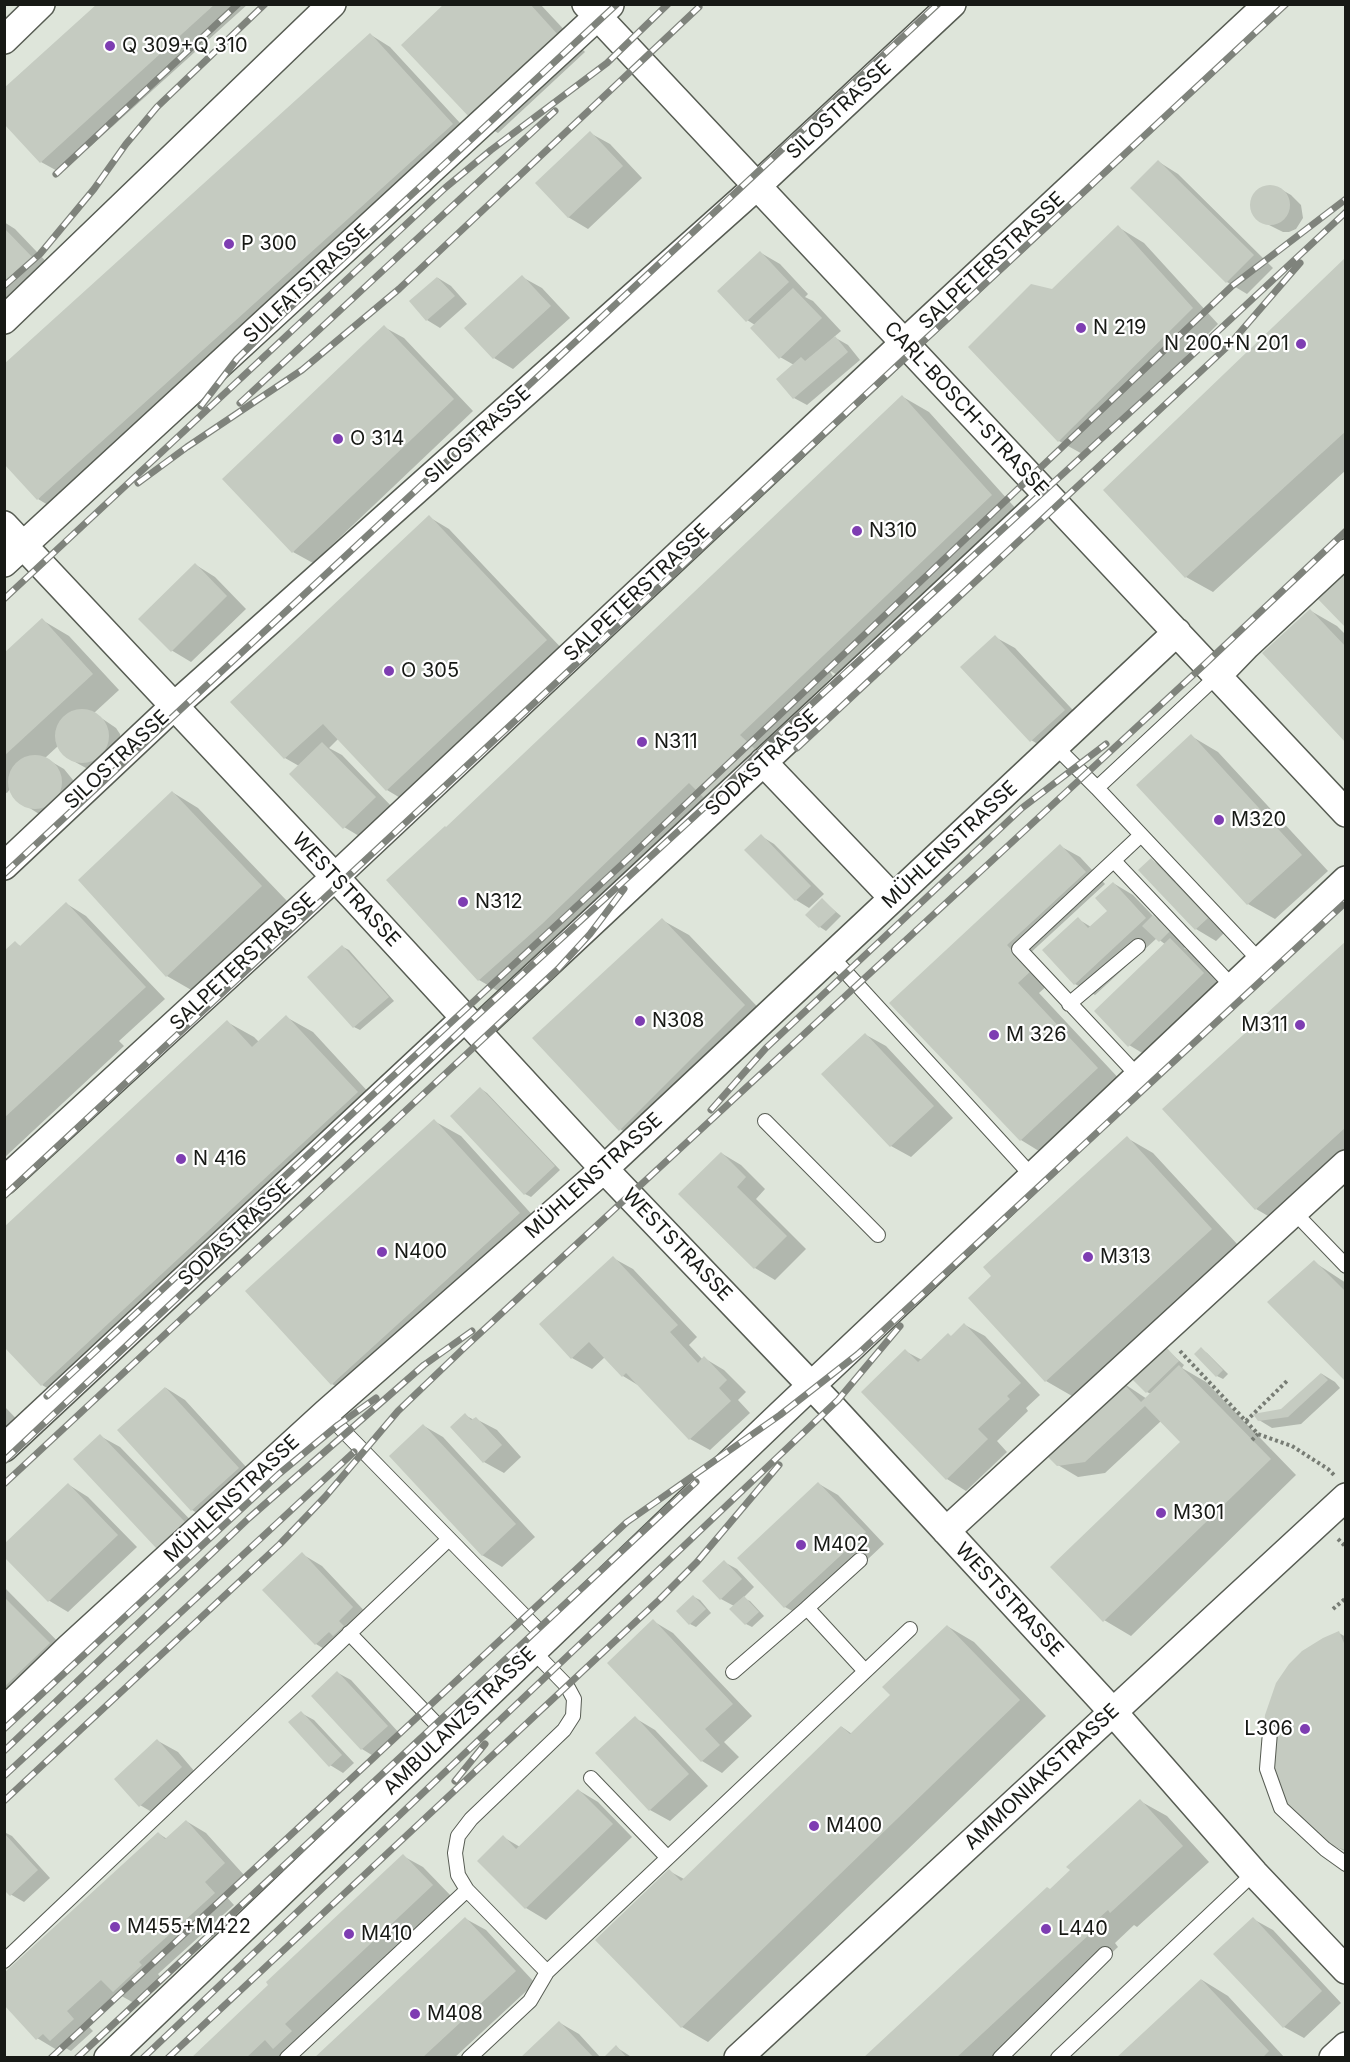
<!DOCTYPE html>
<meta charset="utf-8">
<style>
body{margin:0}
#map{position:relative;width:1350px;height:2062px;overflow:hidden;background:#dee5da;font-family:Inter,sans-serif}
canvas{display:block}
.frame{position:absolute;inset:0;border:6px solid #171915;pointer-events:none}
</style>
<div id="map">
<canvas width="1350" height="2062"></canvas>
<div class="frame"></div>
</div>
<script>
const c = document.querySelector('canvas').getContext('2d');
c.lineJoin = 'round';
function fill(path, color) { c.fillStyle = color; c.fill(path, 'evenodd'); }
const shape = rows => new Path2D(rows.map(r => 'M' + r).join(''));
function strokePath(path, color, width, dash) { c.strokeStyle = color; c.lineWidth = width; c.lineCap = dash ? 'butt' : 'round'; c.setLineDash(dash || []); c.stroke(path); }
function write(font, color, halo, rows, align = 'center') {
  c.font = font + ' Inter,sans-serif'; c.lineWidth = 4.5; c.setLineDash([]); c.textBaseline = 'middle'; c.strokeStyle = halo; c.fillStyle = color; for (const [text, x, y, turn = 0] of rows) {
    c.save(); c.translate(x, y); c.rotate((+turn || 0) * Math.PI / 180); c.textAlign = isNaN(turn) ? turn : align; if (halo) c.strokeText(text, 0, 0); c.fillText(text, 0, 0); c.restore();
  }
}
fill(shape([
 [99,4,248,4,61,173,41,162],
 [447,4,540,4,585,52,498,133,472,118],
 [371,35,390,47,472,136,58,511,38,499],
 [590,133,610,144,642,178,588,229,568,217],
 [1159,162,1178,174,1273,268,1247,294,1227,282,1132,188],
 [1270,186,1277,187,1291,195,1301,205,1303,218,1296,229,1289,232,1283,232,1257,219,1251,208,1252,201,1258,190],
 [4,222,15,229,58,274,4,305],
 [1118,227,1144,243,1218,324,1086,456,1059,441,1053,291],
 [761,253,780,264,808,294,805,297,813,301,841,331,834,337,848,345,860,360,807,405,794,398,794,365,780,357,755,325,747,320],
 [1346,259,1346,470,1213,592,1186,577,1106,490],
 [522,277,542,288,570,318,513,369,494,358],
 [438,278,451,286,467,304,440,328,427,320],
 [384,327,404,338,473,411,313,563,293,552],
 [903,397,929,412,1018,511,842,678,829,670,833,676,759,747,775,762,706,797,561,934,505,995,479,980,447,828],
 [429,517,449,529,566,653,407,802,387,790,339,738,329,748,342,755,395,810,364,839,344,827,299,766,285,758,232,702],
 [196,565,215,577,246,609,191,662,171,650],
 [1311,611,1337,626,1346,635,1346,741],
 [42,620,69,636,119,690,94,713,116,728,120,734,122,747,100,770,86,768,66,757,58,746,45,758,64,769,73,780,75,786,46,816,39,814,14,798,10,789,7,793,4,792,4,655],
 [995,637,1015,648,1084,722,1051,752,1031,740],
 [1191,736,1218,752,1328,871,1275,919,1248,904,1138,785],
 [172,792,198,808,287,901,193,991,167,976],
 [761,836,774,844,824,894,809,908,796,900,746,850],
 [1060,846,1080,857,1105,884,1026,957,1050,983,1039,993,1124,1084,1047,1156,1021,1140,974,934],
 [1151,860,1171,871,1227,930,1216,941,1196,929],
 [1113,883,1133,895,1154,917,1173,928,1189,944,1184,948,1190,952,1223,985,1149,1057,1129,1045,1166,945,1157,938,1095,995,1075,984,1078,919,1091,927,1109,911],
 [822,900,841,916,826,931,820,927],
 [67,904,86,916,165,999,119,1041,124,1046,4,1158,4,953,15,943,22,947],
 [662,920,689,935,771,1021,646,1145,620,1129],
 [1346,943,1346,1184,1294,1231,1256,1209],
 [343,947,349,950,394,1001,360,1030,354,1027],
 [286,1017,313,1032,383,1108,68,1400,42,1385,227,1022,254,1037,259,1042],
 [866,1035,886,1046,953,1118,911,1157,891,1146],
 [481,1089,487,1093,560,1170,531,1197,525,1194],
 [434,1121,461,1136,545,1229,358,1399,332,1384],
 [1127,1138,1153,1153,1238,1245,1072,1396,1046,1381],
 [721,1153,741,1165,765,1189,756,1199,806,1249,775,1280,755,1268,680,1194],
 [613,1258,633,1269,697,1337,689,1345,703,1360,704,1358,724,1370,746,1392,738,1400,750,1413,710,1450,690,1439,641,1387,623,1376,605,1357,592,1369,572,1358,541,1324],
 [1314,1262,1346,1283,1346,1380],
 [965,1325,985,1336,1040,1395,1026,1408,1028,1411,997,1441,1007,1452,966,1491,947,1479,905,1351,922,1360],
 [1166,1349,1184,1365,1182,1368,1206,1382,1296,1475,1131,1636,1104,1620,1182,1442,1161,1421,1105,1473,1078,1477,1058,1465,1123,1383,1147,1399,1151,1394,1147,1392],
 [1201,1349,1207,1353,1228,1374,1223,1379,1217,1376],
 [1322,1374,1335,1382,1340,1388,1301,1424,1272,1428,1259,1420,1282,1410],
 [166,1388,185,1400,258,1480,212,1522,192,1510,119,1430],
 [4,1406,35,1438,4,1466],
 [465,1415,474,1420,476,1419,497,1430,521,1457,504,1473,484,1462],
 [424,1426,443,1437,535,1537,502,1567,482,1555],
 [100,1436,120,1447,204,1534,178,1559,158,1547],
 [819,1484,838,1495,884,1544,805,1618,785,1607,739,1558],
 [69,1485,88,1497,137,1547,68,1612,48,1600],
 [302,1554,322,1566,372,1619,358,1633,354,1646,349,1643,336,1656,316,1644,265,1590],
 [724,1562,737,1569,754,1587,743,1598,750,1601,764,1616,752,1627,746,1624,734,1606,721,1599],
 [4,1587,75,1659,4,1728],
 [694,1597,700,1600,711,1613,696,1627,690,1624],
 [653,1621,673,1633,752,1716,724,1742,739,1757,722,1773,702,1761],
 [947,1626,974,1642,1046,1716,708,2042,682,2027,669,1871,684,1879,842,1727,852,1734,892,1695],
 [1339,1633,1346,1637,1346,1852,1331,1844],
 [338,1673,351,1680,400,1734,375,1757,362,1749,313,1696],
 [301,1713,314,1720,354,1763,343,1773,330,1765],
 [635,1718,655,1730,708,1786,670,1821,650,1810],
 [158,1741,178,1752,201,1779,160,1817,140,1805],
 [578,1790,598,1802,632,1837,546,1920,526,1908,480,1861,503,1837,520,1847],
 [1140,1801,1167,1816,1209,1862,1137,1927,1134,1925,1115,1943,1118,1947,999,2058,865,2058,1072,1870],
 [186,1821,206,1833,244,1875,224,1894,234,1905,158,1974,161,1978,134,2003,118,1994,86,2024,93,2031,71,2051,62,2046,57,2050,37,2038,158,1833,167,1839],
 [4,1832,12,1836,50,1878,24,1902,10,1894,4,1888],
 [403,1856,423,1867,452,1897,278,2058,193,2058],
 [466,1919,486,1930,535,1983,454,2058,316,2058],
 [1253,1919,1273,1930,1341,2003,1304,2038,1284,2027],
 [1202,1980,1228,1996,1285,2058,1118,2058],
 [560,2023,579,2034,601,2058,522,2058],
 [616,2047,633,2058,605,2058]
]), '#0003');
fill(shape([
 [97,4,215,4,40,163,4,124,4,88],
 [444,4,530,4,559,36,471,119,401,45],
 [370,33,453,124,37,500,4,464,4,364],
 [590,131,623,166,568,218,535,183],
 [1158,160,1254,255,1226,283,1130,188],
 '1250 205a20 20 0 1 1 40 0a20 20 0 1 1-40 0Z',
 [1118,225,1193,308,1058,442,968,347,1031,284,1052,289],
 [4,228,33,258,4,285],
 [760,251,789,282,746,322,717,291],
 [1346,257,1346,431,1185,578,1103,490],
 [522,275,551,306,493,359,464,328],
 [437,277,455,296,426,321,409,301],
 [793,288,822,318,779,359,750,328],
 [384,325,454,399,292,553,222,479],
 [835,336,848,352,793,399,776,379,801,357,805,361],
 [902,395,992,495,740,735,756,750,705,799,689,783,542,924,478,981,386,880,445,826,446,827],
 [429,515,547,640,386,791,323,724,284,759,230,702],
 [195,563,227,596,171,652,138,619],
 [1346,565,1346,628,1314,595],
 [1310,609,1346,647,1346,743,1262,653],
 [42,618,93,674,4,756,4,653],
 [995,635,1065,710,1030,742,960,667],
 '55 736a27 27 0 1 1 54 0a27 27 0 1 1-54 0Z',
 [1191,734,1302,855,1247,905,1136,785],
 [322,742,376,797,343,829,289,774],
 '8 782a27 27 0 1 1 54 0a27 27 0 1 1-54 0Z',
 [172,791,262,886,166,977,78,880],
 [761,834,811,886,795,901,744,850],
 [1060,844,1086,872,1007,945,1031,971,1018,983,1098,1068,1020,1141,889,1003],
 [1151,858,1208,918,1195,930,1138,870],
 [1113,882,1146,918,1074,985,1042,950,1078,917,1088,928,1107,911,1095,898],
 [822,898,836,912,819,928,805,915],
 [66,902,146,987,4,1118,4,951,15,941,20,946],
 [1153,915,1170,931,1159,942,1142,926],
 [662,918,745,1005,619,1131,532,1038],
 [1170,938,1204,973,1128,1047,1094,1011],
 [1346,941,1346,1127,1255,1210,1162,1109],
 [342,945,389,997,353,1028,307,977],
 [286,1015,358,1092,41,1386,4,1347,4,1227,227,1020,252,1047],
 [865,1033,934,1106,890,1147,821,1074],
 [480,1087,555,1166,524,1195,450,1116],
 [434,1119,520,1213,331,1385,245,1291],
 [1127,1136,1212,1229,1045,1382,968,1298,991,1276,983,1267],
 [721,1152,746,1177,737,1187,787,1236,754,1269,678,1194],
 [613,1256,678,1325,670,1332,698,1363,704,1356,727,1380,719,1388,731,1401,689,1440,626,1373,622,1377,589,1342,571,1359,539,1324],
 [1314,1260,1346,1292,1346,1382,1267,1302],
 [964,1323,1021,1383,1007,1396,1010,1399,978,1429,988,1439,946,1480,861,1392,905,1349,918,1362,948,1333,951,1336],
 [1166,1347,1179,1361,1146,1393,1132,1379],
 [1201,1347,1223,1370,1216,1377,1194,1354],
 [1179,1365,1271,1459,1103,1622,1050,1567,1180,1442,1145,1406,1085,1462,1057,1466,1045,1454,1122,1382,1141,1402],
 [1321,1373,1328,1380,1288,1417,1258,1421,1253,1414,1281,1409],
 [165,1387,239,1468,191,1511,117,1430],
 [465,1413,471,1420,476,1417,502,1445,483,1463,450,1427],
 [423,1424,516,1524,482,1556,389,1456],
 [100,1434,185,1522,157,1549,73,1459],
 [818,1482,866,1532,784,1608,737,1558],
 [68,1483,118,1535,48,1602,4,1557,4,1544],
 [302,1552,353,1607,339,1621,344,1626,333,1636,329,1632,315,1645,262,1590],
 [724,1560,742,1579,720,1600,702,1581],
 [693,1595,706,1609,689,1625,676,1611],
 [744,1596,759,1612,745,1625,729,1609],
 [4,1597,50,1643,4,1687],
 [653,1619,733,1704,705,1729,720,1745,701,1762,607,1663],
 [947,1625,1020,1700,681,2028,595,1940,669,1869,681,1881,841,1726,850,1734,890,1695,882,1687],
 [1339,1631,1346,1648,1346,1850,1330,1845,1276,1796,1263,1742,1265,1715,1276,1683,1289,1664,1302,1651,1323,1638],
 [337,1671,388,1726,361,1750,311,1696],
 [301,1711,342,1755,329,1767,288,1722],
 [635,1716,689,1774,649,1811,595,1753],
 [157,1739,182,1767,139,1807,114,1779],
 [578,1789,613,1824,525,1909,477,1861,503,1835,516,1849],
 [1140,1799,1183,1846,1110,1913,1108,1910,1089,1927,1093,1931,956,2058,863,2058,1047,1887,1050,1889,1070,1870,1066,1867],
 [186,1820,225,1863,205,1882,215,1893,139,1962,142,1965,113,1992,101,1980,67,2011,74,2019,50,2041,43,2034,36,2040,4,2005,4,1973,158,1832,165,1839],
 [4,1833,38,1870,10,1896,4,1890],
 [403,1854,433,1885,285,2024,292,2031,273,2049,265,2040,246,2058,191,2058,268,1985,266,1982],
 [465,1917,516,1971,422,2058,314,2058],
 [1253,1917,1322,1991,1283,2028,1213,1954],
 [1201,1979,1269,2051,1262,2058,1116,2058],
 [559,2021,594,2058,520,2058],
 [616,2045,627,2058,603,2058]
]), '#c5cbc1');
const service = shape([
 [1217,676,1097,788,1260,961],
 [1055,746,1097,788],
 [1114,861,1233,987],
 [831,956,1032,1176],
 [1069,1004,1138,946],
 [1138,1076,1019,949,1141,835],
 [765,1121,878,1235],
 [1294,1212,1346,1266],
 [326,1413,546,1638],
 [860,1560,807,1608,865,1671],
 [349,1633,446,1734],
 [533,1651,567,1686,574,1699,573,1716,564,1730,471,1819,458,1836,455,1853,458,1875,467,1890,547,1972],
 [733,1672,807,1608],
 [1270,1732,1267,1769,1281,1808,1325,1849,1346,1864],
 [591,1778,667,1857],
 [4,1961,449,1539],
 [287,2058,467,1890],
 [469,2058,530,2001,547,1972,910,1629],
 [1000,2058,1105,1954],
 [1058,2058,1254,1873]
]);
const minor = shape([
 [586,4,1346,813],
 [4,40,41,4],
 [4,320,332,4],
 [4,525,335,877,604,1169,831,1406,1113,1712,1254,1873,1346,1970],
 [4,563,610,5],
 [1217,676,1246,646,1346,553],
 [763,762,893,898],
 [4,866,173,707,756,187,952,4],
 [477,1030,1048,496],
 [4,1181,335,877,904,343,1268,4],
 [4,1448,465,1018],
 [946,1531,1346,1164],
 [4,1711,69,1648,326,1413,604,1169,1177,632],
 [108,2058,780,1415,1346,880],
 [738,2058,1346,1497],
 [1333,2058,1346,2046]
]);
strokePath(service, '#575c53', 16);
strokePath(minor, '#575c53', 30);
strokePath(shape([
 [1180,1351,1258,1434,1292,1446,1328,1469,1335,1476],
 [1246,1421,1288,1380],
 [1252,1440,1258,1434],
 [1338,1539,1346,1547],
 [1333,1609,1346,1598]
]), '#777c74', 4, [3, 3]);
strokePath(service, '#fff', 14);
strokePath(minor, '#fff', 27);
const rail = shape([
 [56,174,238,4],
 [4,286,40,254,94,189,126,144,157,107,265,4],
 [240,403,555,111],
 [201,406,237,359,281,316,617,4],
 [138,483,187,447,302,370,399,289,699,7],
 [4,599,445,188,491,150,607,63,668,4],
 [797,748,1229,345,1300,263],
 [4,874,938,4],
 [711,1110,766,1048,1022,808,1106,744],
 [4,1196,1286,4],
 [47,1396,631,856,1232,286,1346,199],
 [4,1461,470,1022,709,803,770,742,1148,396,1346,212],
 [4,1484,558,969,590,934,624,889],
 [4,1729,279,1474,338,1425,376,1398],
 [4,1751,249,1518,424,1365,472,1331],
 [4,1776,354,1452],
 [455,1781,485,1744],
 [4,1801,280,1544,325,1497,398,1411,464,1348,1205,664,1346,531],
 [51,2058,627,1522,780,1415,858,1354,1346,902],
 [77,2058,696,1482],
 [143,2058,838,1400,900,1326],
 [168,2058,659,1600,697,1562,779,1465]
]);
strokePath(rail, '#7f837c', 7);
strokePath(rail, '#fff', 4.5, [14]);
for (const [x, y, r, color] of [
 [110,46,6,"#7e3db2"],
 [229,244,6,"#7e3db2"],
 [1081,328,6,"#7e3db2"],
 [1301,344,6,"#7e3db2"],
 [338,439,6,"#7e3db2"],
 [857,531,6,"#7e3db2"],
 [389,671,6,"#7e3db2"],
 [642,742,6,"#7e3db2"],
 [1219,820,6,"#7e3db2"],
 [463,902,6,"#7e3db2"],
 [640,1021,6,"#7e3db2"],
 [1300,1025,6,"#7e3db2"],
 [994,1035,6,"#7e3db2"],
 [181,1159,6,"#7e3db2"],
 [382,1252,6,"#7e3db2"],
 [1088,1257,6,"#7e3db2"],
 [1161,1513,6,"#7e3db2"],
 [801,1545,6,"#7e3db2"],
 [1305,1729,6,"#7e3db2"],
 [814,1826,6,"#7e3db2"],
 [115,1927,6,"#7e3db2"],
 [1046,1929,6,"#7e3db2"],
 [349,1934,6,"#7e3db2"],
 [415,2014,6,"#7e3db2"]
]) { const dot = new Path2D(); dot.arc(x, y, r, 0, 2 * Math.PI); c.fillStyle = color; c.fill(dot); strokePath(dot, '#fff', 2); }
write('20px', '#171915', '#fff', [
 ["Q 309+Q 310",122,46],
 ["P 300",241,244],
 ["N 219",1093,328],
 ["N 200+N 201",1289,344,"right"],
 ["O 314",350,439],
 ["N310",869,531],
 ["O 305",401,671],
 ["N311",654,742],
 ["M320",1231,820],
 ["N312",475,902],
 ["N308",652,1021],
 ["M311",1288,1025,"right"],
 ["M 326",1006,1035],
 ["N 416",193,1159],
 ["N400",394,1252],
 ["M313",1100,1257],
 ["M301",1173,1513],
 ["M402",813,1545],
 ["L306",1293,1729,"right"],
 ["M400",826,1826],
 ["M455+M422",127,1927],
 ["L440",1058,1929],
 ["M410",361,1934],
 ["M408",427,2014]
], 'left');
write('20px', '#171915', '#fff', [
 ["SILOSTRASSE",839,110,-43],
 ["SALPETERSTRASSE",992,261,-43],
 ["SULFATSTRASSE",307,284,-43],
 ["CARL-BOSCH-STRASSE",966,409,47],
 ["SILOSTRASSE",478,435,-42],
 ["SALPETERSTRASSE",637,593,-43],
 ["SILOSTRASSE",117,760,-43],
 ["SODASTRASSE",762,763,-43],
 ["MÜHLENSTRASSE",950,845,-43],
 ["WESTSTRASSE",346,890,47],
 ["SALPETERSTRASSE",243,962,-43],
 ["MÜHLENSTRASSE",594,1176,-42],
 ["SODASTRASSE",235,1233,-43],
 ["WESTSTRASSE",677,1245,46],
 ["MÜHLENSTRASSE",232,1499,-43],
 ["WESTSTRASSE",1009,1600,47],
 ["AMBULANZSTRASSE",460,1721,-44],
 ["AMMONIAKSTRASSE",1042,1777,-43]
]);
</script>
